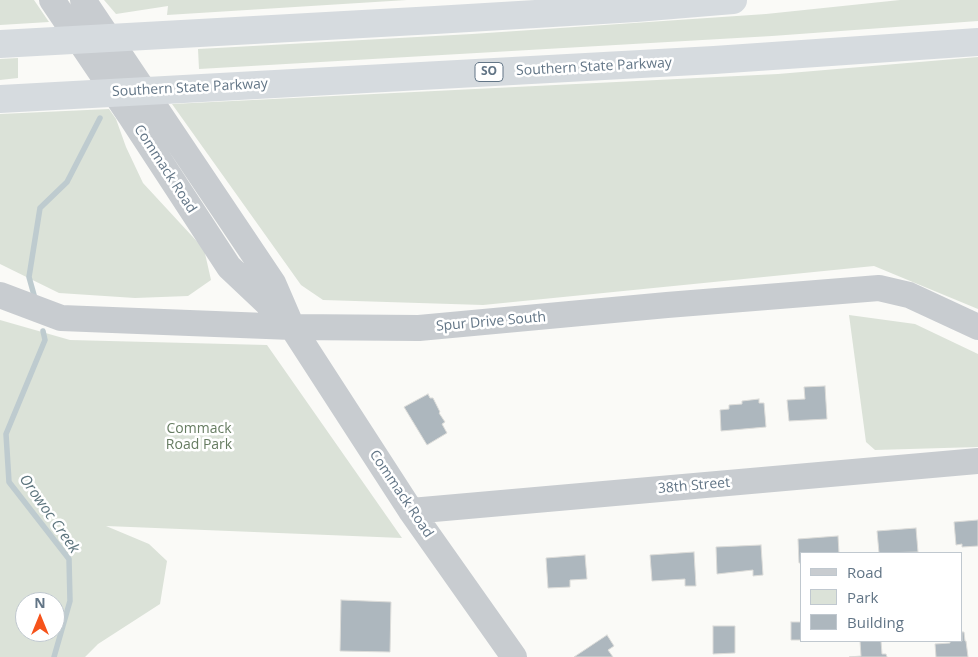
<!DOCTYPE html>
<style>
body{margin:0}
#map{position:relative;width:978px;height:657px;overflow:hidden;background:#fafaf7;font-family:"Open Sans",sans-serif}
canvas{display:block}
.legend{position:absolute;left:800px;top:552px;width:162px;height:90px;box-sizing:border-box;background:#fff;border:1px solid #c0c8cf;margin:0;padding:6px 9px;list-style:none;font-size:15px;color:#627586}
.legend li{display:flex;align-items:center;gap:10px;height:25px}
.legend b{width:25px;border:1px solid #c0c8cf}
.north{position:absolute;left:15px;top:592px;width:50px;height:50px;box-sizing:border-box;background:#fff;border:1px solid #c0c8cf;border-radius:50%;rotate:0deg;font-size:14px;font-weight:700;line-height:20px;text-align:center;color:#627586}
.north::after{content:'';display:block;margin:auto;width:18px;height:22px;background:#f6531b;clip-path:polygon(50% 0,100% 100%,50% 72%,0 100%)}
</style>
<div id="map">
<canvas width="978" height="657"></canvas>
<ul class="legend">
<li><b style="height:6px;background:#c8ccd0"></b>Road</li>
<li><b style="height:14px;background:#dbe2d8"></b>Park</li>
<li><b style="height:14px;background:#adb7be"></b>Building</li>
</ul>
<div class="north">N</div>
</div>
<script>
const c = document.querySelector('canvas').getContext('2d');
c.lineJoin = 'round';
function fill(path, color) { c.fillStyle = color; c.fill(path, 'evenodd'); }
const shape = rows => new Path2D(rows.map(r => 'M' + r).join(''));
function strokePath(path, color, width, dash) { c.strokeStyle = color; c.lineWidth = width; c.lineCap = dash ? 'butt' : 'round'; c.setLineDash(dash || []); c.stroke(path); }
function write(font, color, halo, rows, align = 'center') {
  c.font = font + ' "Open Sans",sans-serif'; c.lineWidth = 5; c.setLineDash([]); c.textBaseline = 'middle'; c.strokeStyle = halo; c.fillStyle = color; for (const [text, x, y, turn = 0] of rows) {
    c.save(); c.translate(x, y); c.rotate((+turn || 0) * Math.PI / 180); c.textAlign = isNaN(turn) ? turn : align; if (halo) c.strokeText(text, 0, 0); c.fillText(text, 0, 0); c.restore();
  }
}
fill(shape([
 [0,0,34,0,49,22,0,25],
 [104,0,407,0,167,15,168,6,116,14],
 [900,0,978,0,978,21,772,36,199,69,198,49,472,34,766,14],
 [978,57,978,309,874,266,483,305,323,300,301,285,172,104,778,74],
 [18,58,18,78,0,80,0,59],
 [109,109,116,119,126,147,143,183,204,249,211,280,188,296,135,298,59,293,0,264,0,114],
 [849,315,915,324,978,354,978,447,875,450,866,442],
 [0,320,70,340,267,345,402,538,106,526,149,544,167,561,160,604,98,644,85,657,0,657],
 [25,602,55,602,55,632,25,632]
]), '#dbe2d8');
strokePath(shape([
 [34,295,29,277,40,208,67,182,100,118],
 [43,331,45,340,6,434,9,482,69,559,70,601,54,657]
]), '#becbcf', 5.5);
const building = shape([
 [825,386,827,419,789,421,787,400,805,399,804,387,825,386],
 [428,394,430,398,433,398,440,412,439,413,445,422,442,424,447,433,427,445,404,407,428,394],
 [759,399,759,403,764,403,766,427,721,431,720,410,729,409,729,405,742,404,742,401,759,399],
 [978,520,978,546,962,547,962,544,956,545,954,522,978,520],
 [916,528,918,552,879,553,877,531,916,528],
 [838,536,839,553,802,553,802,563,799,563,798,539,838,536],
 [761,545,763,575,753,576,753,570,717,574,716,547,761,545],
 [694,552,696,586,685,586,685,579,652,581,650,555,694,552],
 [585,555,587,579,570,580,570,587,548,588,546,558,585,555],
 [341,600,391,602,390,652,340,651,341,600],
 [791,622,802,622,802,640,791,640,791,622],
 [713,626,735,626,735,653,713,654,713,626],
 [962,632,964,632,965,641,966,641,968,657,936,657,935,644,950,643,950,641,962,641,962,632],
 [607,635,614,646,608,650,613,657,574,657,607,635],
 [860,641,881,641,882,654,886,654,887,657,849,657,861,656,860,641]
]);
fill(building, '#adb7be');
strokePath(building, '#dcdcd9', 1);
strokePath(shape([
 [52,0,131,117,229,267,283,318],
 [83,0,273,283,292,327,411,511,514,657],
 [0,295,61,318,292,327,419,328,667,305,879,288,909,295,978,327],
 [411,511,978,461]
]), '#c8ccd0', 26);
strokePath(shape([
 [0,44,435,20,636,8,733,0],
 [0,99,714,60,978,42]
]), '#d6dbdf', 28);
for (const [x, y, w] of [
 [489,72,28]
]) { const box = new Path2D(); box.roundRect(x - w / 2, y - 9.5, w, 19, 4); c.fillStyle = '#fff'; c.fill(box); strokePath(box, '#627586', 1); }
write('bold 12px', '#627586', null, [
 ["SO",489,72]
]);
write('14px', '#627586', '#fff', [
 ["Southern State Parkway",594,67,-3],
 ["Southern State Parkway",190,88,-3],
 ["Commack Road",165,169,57],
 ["Spur Drive South",491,322,-5],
 ["38th Street",694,486,-5],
 ["Commack Road",401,494,56]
]);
write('14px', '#667c61', '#fff', [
 ["Commack",199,429],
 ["Road Park",199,445]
]);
write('italic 15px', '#5d757e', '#fff', [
 ["Orowoc Creek",49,514,55]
]);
</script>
